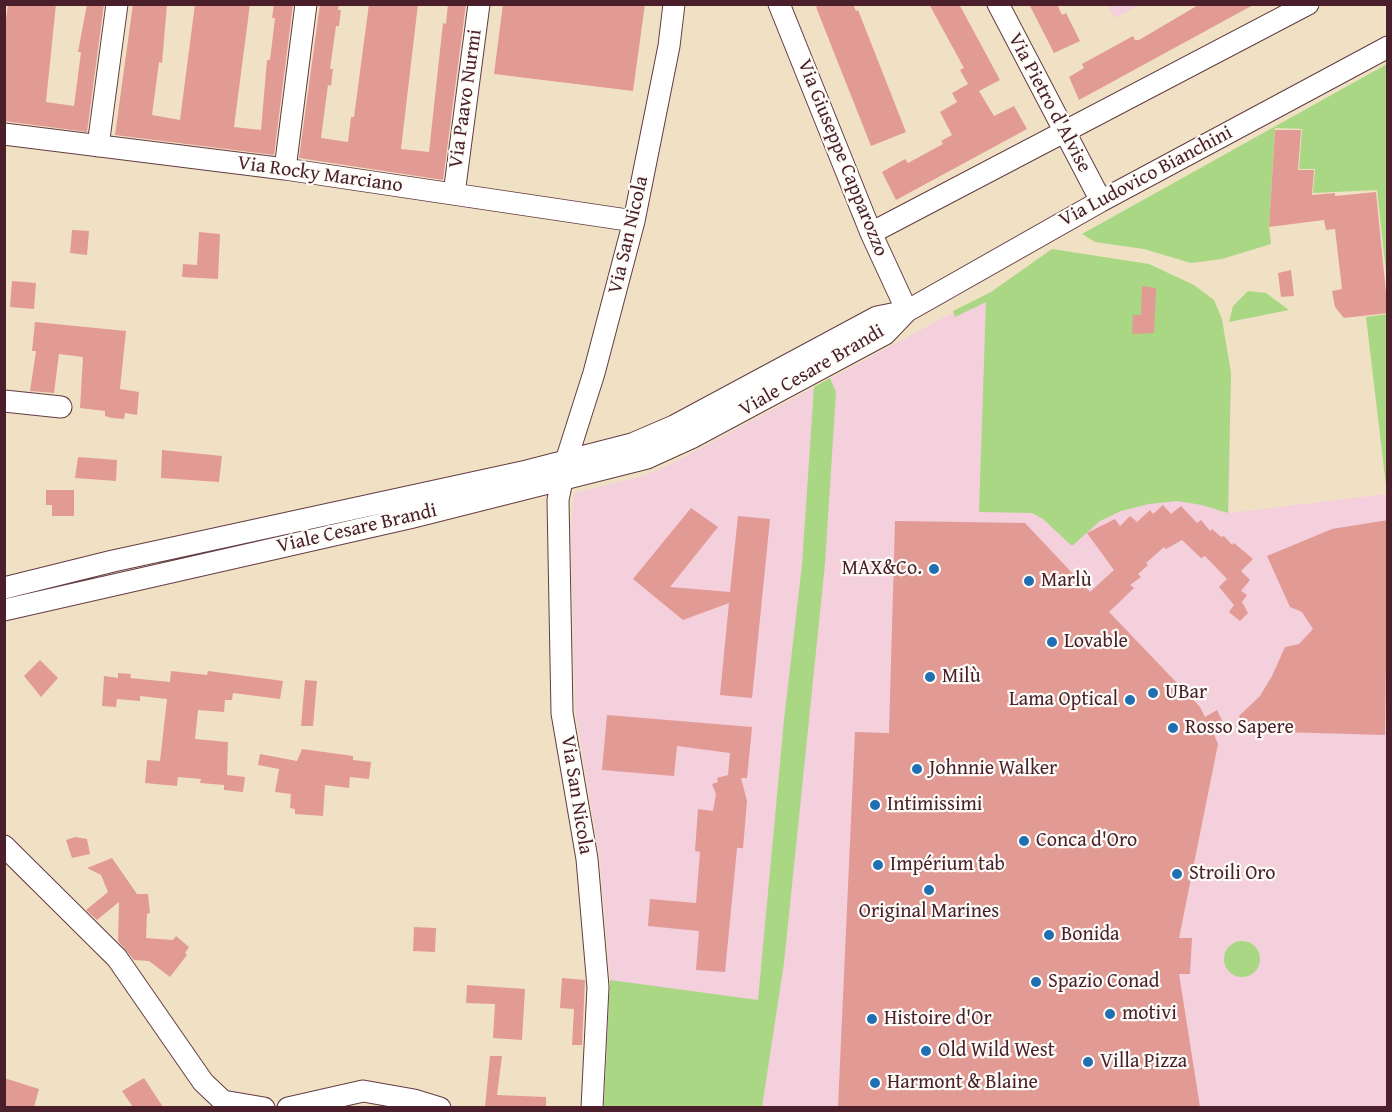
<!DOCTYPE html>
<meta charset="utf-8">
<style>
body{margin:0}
#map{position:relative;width:1392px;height:1112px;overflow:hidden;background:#f1e1c4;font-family:"Gentium Book Plus",serif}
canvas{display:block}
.frame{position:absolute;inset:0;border:6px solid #4a1f2b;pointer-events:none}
</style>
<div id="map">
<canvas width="1392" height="1112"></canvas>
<div class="frame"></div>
</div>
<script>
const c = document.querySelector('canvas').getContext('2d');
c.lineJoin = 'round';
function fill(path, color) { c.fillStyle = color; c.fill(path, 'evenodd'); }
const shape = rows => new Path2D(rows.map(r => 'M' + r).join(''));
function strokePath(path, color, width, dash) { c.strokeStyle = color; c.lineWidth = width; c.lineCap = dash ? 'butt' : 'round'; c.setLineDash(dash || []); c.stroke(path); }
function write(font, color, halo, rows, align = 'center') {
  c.font = font + ' "Gentium Book Plus",serif'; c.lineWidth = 4.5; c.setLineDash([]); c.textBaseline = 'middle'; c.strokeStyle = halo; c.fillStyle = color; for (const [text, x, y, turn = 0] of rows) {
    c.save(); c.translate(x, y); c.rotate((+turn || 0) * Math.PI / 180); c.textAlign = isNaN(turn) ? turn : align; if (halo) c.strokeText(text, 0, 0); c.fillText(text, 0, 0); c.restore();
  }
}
fill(shape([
 [1107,5,1140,5,1115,18],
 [1052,249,1231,373,1229,513,1387,494,1387,1107,604,1107,610,980,600,859,575,708,571,529,574,493,646,475,681,459,991,292]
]), '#f4cfdc');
fill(shape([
 [1387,64,1387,281,1377,190,1313,193,1315,169,1299,169,1302,129,1275,128,1269,227,1271,244,1222,259,1191,263,1144,249,1095,242,1082,234],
 [1052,249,1149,264,1194,285,1214,300,1222,319,1231,373,1228,513,1202,505,1177,501,1149,504,1121,511,1100,521,1072,546,1043,519,1032,513,979,512,986,302,955,317,953,311,991,292],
 [1248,291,1266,293,1289,310,1229,322,1233,306],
 [1387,314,1388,494,1387,494,1366,317],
 [830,378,836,392,825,564,784,963,762,1107,604,1107,610,980,758,1000,784,720,802,565,814,387],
 '1224 959a18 18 0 1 1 36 0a18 18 0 1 1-36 0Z'
]), '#a9d784');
fill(shape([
 [8,4,56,4,46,102,74,106,81,52,78,52,87,4,104,4,87,132,4,121,4,34],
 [133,4,167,4,162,63,159,62,152,115,180,120,195,4,250,4,234,127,261,130,267,60,270,60,275,18,272,18,274,4,293,4,274,155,115,135],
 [320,4,339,4,338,10,341,10,339,26,336,26,330,69,333,69,331,86,328,85,321,138,348,142,351,117,354,117,369,4,418,4,401,149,429,152,443,23,446,24,448,4,466,4,443,180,299,158],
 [503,4,645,4,633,91,494,74],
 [823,4,853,4,856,11,858,10,906,132,871,146,816,7],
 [929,4,959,4,1000,80,979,91,994,116,1014,106,1027,129,896,200,882,172,905,159,908,163,943,144,941,141,952,135,940,112,957,102,952,93,968,84,960,70,964,68],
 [1029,4,1057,4,1062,15,1066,13,1080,41,1054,53],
 [1200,4,1255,4,1079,100,1069,77,1084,68,1082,64,1133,36,1135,40,1139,40],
 [1275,130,1301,130,1298,170,1314,170,1312,195,1335,193,1335,196,1376,192,1388,313,1344,318,1335,307,1332,291,1342,289,1335,229,1326,230,1324,220,1269,227],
 [72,230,89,231,87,255,70,253],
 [199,232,220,234,218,279,182,277,183,264,197,265],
 [1291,270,1294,296,1281,297,1278,273],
 [12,281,36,283,34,309,10,307],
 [1142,286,1156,288,1154,333,1132,334,1133,315,1141,315],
 [35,322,126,331,120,389,139,392,137,415,125,413,124,419,112,418,105,416,105,411,80,408,83,357,59,354,54,393,30,391,36,351,32,351],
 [162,450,222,456,219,482,161,478],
 [78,457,117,460,116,481,75,478],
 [46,490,74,490,74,516,52,516,52,505,46,505],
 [1163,505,1171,514,1181,506,1197,523,1201,520,1210,531,1212,529,1221,537,1224,536,1232,545,1234,543,1253,559,1241,571,1250,580,1241,591,1247,595,1242,602,1248,613,1240,621,1229,612,1234,605,1219,587,1227,579,1205,556,1201,558,1182,540,1166,549,1164,547,1146,563,1148,565,1138,574,1141,577,1130,585,1134,588,1109,612,1200,707,1205,717,1217,710,1225,727,1213,732,1218,744,1179,938,1192,938,1190,974,1179,974,1200,1107,838,1107,855,732,889,733,895,521,1025,523,1090,592,1114,570,1087,533,1115,519,1120,526,1130,516,1137,522,1150,510,1153,514],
 [691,508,718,527,670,587,730,592,738,516,770,519,752,698,720,695,729,603,683,620,633,579],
 [1388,520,1385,735,1245,731,1239,716,1260,696,1272,676,1285,647,1299,644,1313,629,1302,612,1290,607,1267,556,1332,529],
 [40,660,58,678,41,697,24,676],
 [171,671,207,675,208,671,283,681,280,699,233,693,232,700,225,700,224,712,198,710,195,739,228,742,227,775,245,777,243,792,224,790,224,785,200,783,201,779,178,777,177,786,145,783,147,760,160,761,167,699,140,696,140,701,117,699,116,707,102,706,104,676,118,678,118,673,131,674,130,678,170,682],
 [305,680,317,681,313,726,301,726],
 [607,715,752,727,747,778,741,778,747,801,743,848,737,848,725,972,696,970,699,931,648,926,650,899,696,903,700,852,695,851,698,809,713,811,716,794,712,784,718,782,717,778,728,775,730,753,677,746,674,776,602,770],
 [302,749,353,756,353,760,371,762,369,779,350,777,349,788,325,785,323,816,295,814,295,809,290,808,291,794,275,792,279,769,258,765,260,754,297,761],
 [75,837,87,839,90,854,72,858,66,840],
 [112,858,137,894,148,894,150,913,147,914,146,938,173,940,176,936,189,947,185,953,187,955,170,977,149,961,134,960,118,941,119,902,97,920,86,910,108,892,101,875,87,868],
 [414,927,436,928,435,952,413,951],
 [562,978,585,980,582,1045,572,1045,574,1009,560,1008],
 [467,985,525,989,522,1040,493,1038,495,1004,466,1003],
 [490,1056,502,1056,497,1095,546,1097,546,1107,485,1107],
 [4,1078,39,1089,34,1107,6,1106],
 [144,1078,163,1107,133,1107,122,1091]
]), '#e29a95');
const minor = shape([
 [779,4,871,233,907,311],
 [998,4,1101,201],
 [4,134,285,169,634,221],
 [98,146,117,4],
 [285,169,306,4],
 [454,194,479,4],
 [871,233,1308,4],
 [4,401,61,407],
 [4,588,113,561,527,471,632,444,674,426,877,317,907,311],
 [4,610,409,518,647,458,691,438,885,334,907,311,1101,201,1388,47],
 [4,846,117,958,203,1082,223,1101,264,1108],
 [288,1108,363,1091,414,1100,440,1108],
 [592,1108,598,987,587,859,562,713,558,500,566,461,594,373,634,221,669,46,674,4]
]);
strokePath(minor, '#633c42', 23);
strokePath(minor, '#fff', 21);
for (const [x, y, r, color] of [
 [934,569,6,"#1f6fb2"],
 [1029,581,6,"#1f6fb2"],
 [1052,642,6,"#1f6fb2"],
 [930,677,6,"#1f6fb2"],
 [1153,693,6,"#1f6fb2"],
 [1130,700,6,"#1f6fb2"],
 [1173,728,6,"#1f6fb2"],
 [917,769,6,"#1f6fb2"],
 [875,805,6,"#1f6fb2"],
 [1024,841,6,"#1f6fb2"],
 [878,865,6,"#1f6fb2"],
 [1177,874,6,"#1f6fb2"],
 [929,890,6,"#1f6fb2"],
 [1049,935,6,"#1f6fb2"],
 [1036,982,6,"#1f6fb2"],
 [1110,1014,6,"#1f6fb2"],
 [872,1019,6,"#1f6fb2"],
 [926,1051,6,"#1f6fb2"],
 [1088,1062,6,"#1f6fb2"],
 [875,1083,6,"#1f6fb2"]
]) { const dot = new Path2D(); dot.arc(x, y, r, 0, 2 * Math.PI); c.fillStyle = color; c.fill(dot); strokePath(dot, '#fdfcf7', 2); }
write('20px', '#4a1f2b', '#fdfcf7', [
 ["Via Paavo Nurmi",466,99,-82],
 ["Via Pietro d'Alvise",1049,103,62],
 ["Via Giuseppe Capparozzo",842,158,68],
 ["Via Rocky Marciano",320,175,8],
 ["Via Ludovico Bianchini",1146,177,-28],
 ["Via San Nicola",629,235,-77],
 ["Viale Cesare Brandi",812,371,-30],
 ["Viale Cesare Brandi",357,529,-13],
 ["Via San Nicola",576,795,81]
]);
write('20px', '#4a1f2b', '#fdfcf7', [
 ["MAX&Co.",922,569,"right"],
 ["Marlù",1041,581],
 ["Lovable",1064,642],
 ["Milù",942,677],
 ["UBar",1165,693],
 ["Lama Optical",1118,700,"right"],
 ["Rosso Sapere",1185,728],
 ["Johnnie Walker",929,769],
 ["Intimissimi",887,805],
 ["Conca d'Oro",1036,841],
 ["Impérium tab",890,865],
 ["Stroili Oro",1189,874],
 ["Original Marines",929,912,"center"],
 ["Bonida",1061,935],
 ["Spazio Conad",1048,982],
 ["motivi",1122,1014],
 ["Histoire d'Or",884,1019],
 ["Old Wild West",938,1051],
 ["Villa Pizza",1100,1062],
 ["Harmont & Blaine",887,1083]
], 'left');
</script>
